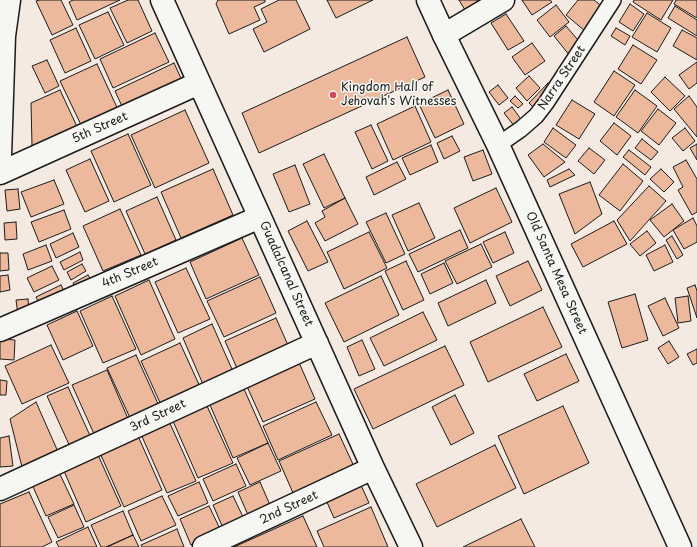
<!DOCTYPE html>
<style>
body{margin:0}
canvas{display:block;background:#f4eae1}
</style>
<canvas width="697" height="547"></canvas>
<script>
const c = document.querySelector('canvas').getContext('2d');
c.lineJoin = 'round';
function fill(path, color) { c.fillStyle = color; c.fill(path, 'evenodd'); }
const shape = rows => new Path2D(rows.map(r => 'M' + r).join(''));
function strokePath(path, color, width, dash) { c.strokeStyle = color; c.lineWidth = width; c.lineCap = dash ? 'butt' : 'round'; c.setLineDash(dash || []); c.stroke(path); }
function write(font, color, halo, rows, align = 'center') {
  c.font = font + ' "Playpen Sans",sans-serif'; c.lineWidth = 3; c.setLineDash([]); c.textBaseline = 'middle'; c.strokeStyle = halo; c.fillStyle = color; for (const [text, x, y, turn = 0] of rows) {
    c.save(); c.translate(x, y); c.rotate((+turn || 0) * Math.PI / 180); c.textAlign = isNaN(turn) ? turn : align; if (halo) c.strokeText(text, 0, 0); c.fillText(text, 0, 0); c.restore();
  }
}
const building = shape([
 [39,0,61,0,73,25,52,35,36,1,39,0],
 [73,0,120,0,77,20,69,2,73,0],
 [128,0,138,0,152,31,127,43,110,8,128,0],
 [218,0,265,0,265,2,254,7,260,20,229,34,216,4,218,0],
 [279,0,296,0,310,29,264,52,253,29,267,22,261,9,279,0],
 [327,0,373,0,336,18,327,0],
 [459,0,477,0,482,8,468,15,459,0],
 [522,0,550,0,552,2,532,15,522,0],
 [578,0,594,0,604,8,585,31,566,15,578,0],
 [634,0,673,0,661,20,633,2,634,0],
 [676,0,697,0,697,18,674,4,676,0],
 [630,4,644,14,633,31,619,22,630,4],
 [556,5,569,22,550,37,537,20,556,5],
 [675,6,697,20,697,36,668,18,675,6],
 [108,12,124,45,95,59,79,25,108,12],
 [647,13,671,28,657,52,632,37,647,13],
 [506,14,524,41,508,50,491,23,506,14],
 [566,26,583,46,570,56,554,36,566,26],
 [76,28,91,61,65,73,50,40,76,28],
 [616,28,630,36,625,45,611,36,616,28],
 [682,30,697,38,697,60,673,46,682,30],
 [155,33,169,62,113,88,100,59,155,33],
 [407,37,425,77,259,153,242,113,407,37],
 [532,43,545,61,525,75,512,57,532,43],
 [633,45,657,60,641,84,618,69,633,45],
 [47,60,59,86,45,93,32,66,47,60],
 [697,62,697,83,689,89,679,75,697,62],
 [174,63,185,87,126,115,115,91,174,63],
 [97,64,120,114,84,131,60,81,97,64],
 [614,71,635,85,614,116,594,102,614,71],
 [529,76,540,88,527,101,516,88,529,76],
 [665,77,685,96,670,111,651,92,665,77],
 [548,83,554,89,535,109,529,103,548,83],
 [498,85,508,98,499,105,489,92,498,85],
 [60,90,80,133,51,146,32,146,31,103,60,90],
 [448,90,464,124,435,138,419,104,448,90],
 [635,90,657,106,638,133,616,117,635,90],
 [515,96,523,104,518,108,510,101,515,96],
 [689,96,697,107,697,137,674,109,689,96],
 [572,100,595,114,579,139,556,125,572,100],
 [415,106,431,142,393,160,377,124,415,106],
 [512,107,523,122,515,127,504,113,512,107],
 [658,109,676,123,659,145,641,131,658,109],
 [185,110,209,163,155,188,131,135,185,110],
 [614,123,631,136,617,155,600,141,614,123],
 [371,125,388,161,372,169,355,132,371,125],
 [553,128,576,145,566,158,544,142,553,128],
 [685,128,695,141,683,151,672,138,685,128],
 [128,134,151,185,114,202,91,151,128,134],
 [452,136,460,151,444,159,437,143,452,136],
 [642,139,658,152,651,160,635,148,642,139],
 [543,144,565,162,544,177,528,155,543,144],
 [697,144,697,160,690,148,697,144],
 [431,145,438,162,410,175,402,158,431,145],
 [589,148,605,160,594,174,578,161,589,148],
 [483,150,492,174,473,181,464,157,483,150],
 [629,150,651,167,645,175,623,157,629,150],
 [324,154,345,198,324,208,303,164,324,154],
 [90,159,109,201,85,212,66,170,90,159],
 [686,160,697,179,697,212,692,215,678,190,683,187,673,167,686,160],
 [397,162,406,179,374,195,366,177,397,162],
 [623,164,643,181,620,211,599,195,623,164],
 [295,165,310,204,289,212,273,174,295,165],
 [213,169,233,215,181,238,161,192,213,169],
 [569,169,575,175,550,187,547,180,569,169],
 [661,169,674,182,664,192,650,179,661,169],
 [54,180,64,204,31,217,21,192,54,180],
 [590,182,602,214,575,234,559,194,590,182],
 [649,186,666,201,630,241,617,220,649,186],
 [496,188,512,222,470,243,454,208,496,188],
 [18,189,20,209,7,211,5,190,18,189],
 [157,197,176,240,145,254,126,211,157,197],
 [345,198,358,224,325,241,315,223,325,217,322,211,345,198],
 [419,203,435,238,408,251,392,215,419,203],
 [672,204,684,221,664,237,650,220,672,204],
 [120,209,141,255,103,271,83,226,120,209],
 [64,210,71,229,39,242,31,222,64,210],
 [386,213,405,254,386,263,366,222,386,213],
 [693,218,697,226,697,242,684,249,673,230,693,218],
 [307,221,328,262,308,271,288,231,307,221],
 [614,221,627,244,583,267,571,244,614,221],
 [16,222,17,239,5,240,4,223,16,222],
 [460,230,468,248,418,272,409,254,460,230],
 [647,231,656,243,640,256,630,244,647,231],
 [369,232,387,268,344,289,327,252,369,232],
 [505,232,514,253,493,263,483,242,505,232],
 [73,233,79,247,56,258,50,244,73,233],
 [672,236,683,255,677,259,666,240,672,236],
 [242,238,259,275,206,299,190,262,242,238],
 [481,244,492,267,457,284,445,261,481,244],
 [46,245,52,261,28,270,23,254,46,245],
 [665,245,673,262,654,271,646,255,665,245],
 [80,252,83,260,64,270,60,262,80,252],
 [0,253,8,253,9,270,0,271,0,253],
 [406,261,424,300,403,310,385,271,406,261],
 [528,261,542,290,510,306,496,276,528,261],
 [444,263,453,283,430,294,421,274,444,263],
 [82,264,86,271,71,280,67,272,82,264],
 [52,266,59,280,34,292,27,278,52,266],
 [186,268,210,319,178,333,155,282,186,268],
 [8,275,10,290,0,292,0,276,8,275],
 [88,275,94,285,79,294,73,283,88,275],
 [381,276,399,315,344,342,325,303,381,276],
 [260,277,276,313,224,337,207,301,260,277],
 [149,280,175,339,141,355,115,296,149,280],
 [486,280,496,303,448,326,438,303,486,280],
 [61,285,67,297,42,309,36,297,61,285],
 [695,285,697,291,697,318,687,288,695,285],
 [635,294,648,340,622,348,608,302,635,294],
 [112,296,136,349,103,363,80,311,112,296],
 [688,296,691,321,678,323,675,298,688,296],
 [665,298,679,328,663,336,648,306,665,298],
 [28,299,29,314,18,315,16,300,28,299],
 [543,307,562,347,488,382,470,342,543,307],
 [77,311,93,346,63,360,47,325,77,311],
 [423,312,437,340,384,366,370,338,423,312],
 [276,318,291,352,240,375,225,341,276,318],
 [212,324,235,376,205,389,183,338,212,324],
 [0,339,15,340,14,360,0,359,0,339],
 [362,340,375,369,359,376,347,347,362,340],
 [669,341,679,357,668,364,658,348,669,341],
 [180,343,201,389,162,407,141,361,180,343],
 [51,345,69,383,22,404,5,366,51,345],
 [445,346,464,385,373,429,354,389,445,346],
 [697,349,697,363,693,365,687,354,697,349],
 [566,354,579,381,537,401,524,374,566,354],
 [136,355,159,406,131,420,107,368,136,355],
 [297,358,315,399,263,422,245,382,297,358],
 [107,370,129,421,95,436,72,385,107,370],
 [0,380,7,381,6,395,0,395,0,380],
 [68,387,92,440,71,449,47,396,68,387],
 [244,389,268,443,233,458,210,405,244,389],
 [455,395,474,433,451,445,432,407,455,395],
 [36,402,59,454,23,471,10,419,36,402],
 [316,402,332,435,278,460,263,426,316,402],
 [207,406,233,463,198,478,173,421,207,406],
 [563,406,589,463,524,494,498,436,563,406],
 [168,419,196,481,167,493,140,432,168,419],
 [339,434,358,475,297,502,279,461,339,434],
 [9,436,13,466,0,467,0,438,9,436],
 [138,436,162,490,124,507,100,453,138,436],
 [268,443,281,471,250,485,237,458,268,443],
 [495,445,516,488,437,527,416,484,495,445],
 [98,455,121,506,86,522,64,471,98,455],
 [236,464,246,486,213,501,203,479,236,464],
 [57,468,74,504,46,516,30,480,57,468],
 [199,482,208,503,178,516,168,496,199,482],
 [260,482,270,505,248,515,238,492,260,482],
 [361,485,369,503,334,518,326,500,361,485],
 [29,492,52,542,42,547,0,547,0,504,29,492],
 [162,496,176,525,141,541,128,511,162,496],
 [233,496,244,519,223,528,213,505,233,496],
 [74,505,84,527,58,538,48,517,74,505],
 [209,506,221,531,191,545,180,519,209,506],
 [371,507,388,547,324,547,317,531,371,507],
 [123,511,133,535,107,547,101,547,91,525,123,511],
 [303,516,317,547,234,547,303,516],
 [521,519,535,547,463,547,521,519],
 [88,527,97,547,59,547,56,542,88,527],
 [177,529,184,547,142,547,141,545,177,529],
 [133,535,139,547,106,547,133,535]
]);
fill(building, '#ecb99d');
strokePath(building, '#1c1c1c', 1);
const service = shape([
 [498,145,521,129,536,116,546,103,613,0]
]);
const pedestrian = shape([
 [444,35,503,0]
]);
const minor = shape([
 [162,0,373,468,411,547],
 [0,156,4,36,9,0],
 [0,173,199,83],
 [0,330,260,217],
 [0,489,317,343],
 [204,547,373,468]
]);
const secondary = shape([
 [428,0,444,35,498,145,680,547]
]);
strokePath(service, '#1c1c1c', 18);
strokePath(pedestrian, '#1c1c1c', 25);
strokePath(minor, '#1c1c1c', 25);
strokePath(secondary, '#1c1c1c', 25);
strokePath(service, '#f6f6f2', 15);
strokePath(pedestrian, '#f6f6f2', 22);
strokePath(minor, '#f6f6f2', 22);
strokePath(secondary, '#f6f6f2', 22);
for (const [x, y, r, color] of [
 [333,95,4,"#d1495b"]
]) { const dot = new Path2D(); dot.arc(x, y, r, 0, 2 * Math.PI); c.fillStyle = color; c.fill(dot); strokePath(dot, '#f6f6f2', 1.5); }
write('12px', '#1c1c1c', '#f6f6f2', [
 ["Narra Street",562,78,-56],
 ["5th Street",100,128,-24],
 ["4th Street",130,273,-23],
 ["Old Santa Mesa Street",556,273,66],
 ["Guadalcanal Street",286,274,66],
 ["3rd Street",158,416,-25],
 ["2nd Street",289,508,-25]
]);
write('12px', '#1c1c1c', '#f6f6f2', [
 ["Kingdom Hall of",341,88],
 ["Jehovah's Witnesses",341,102]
], 'left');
</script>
